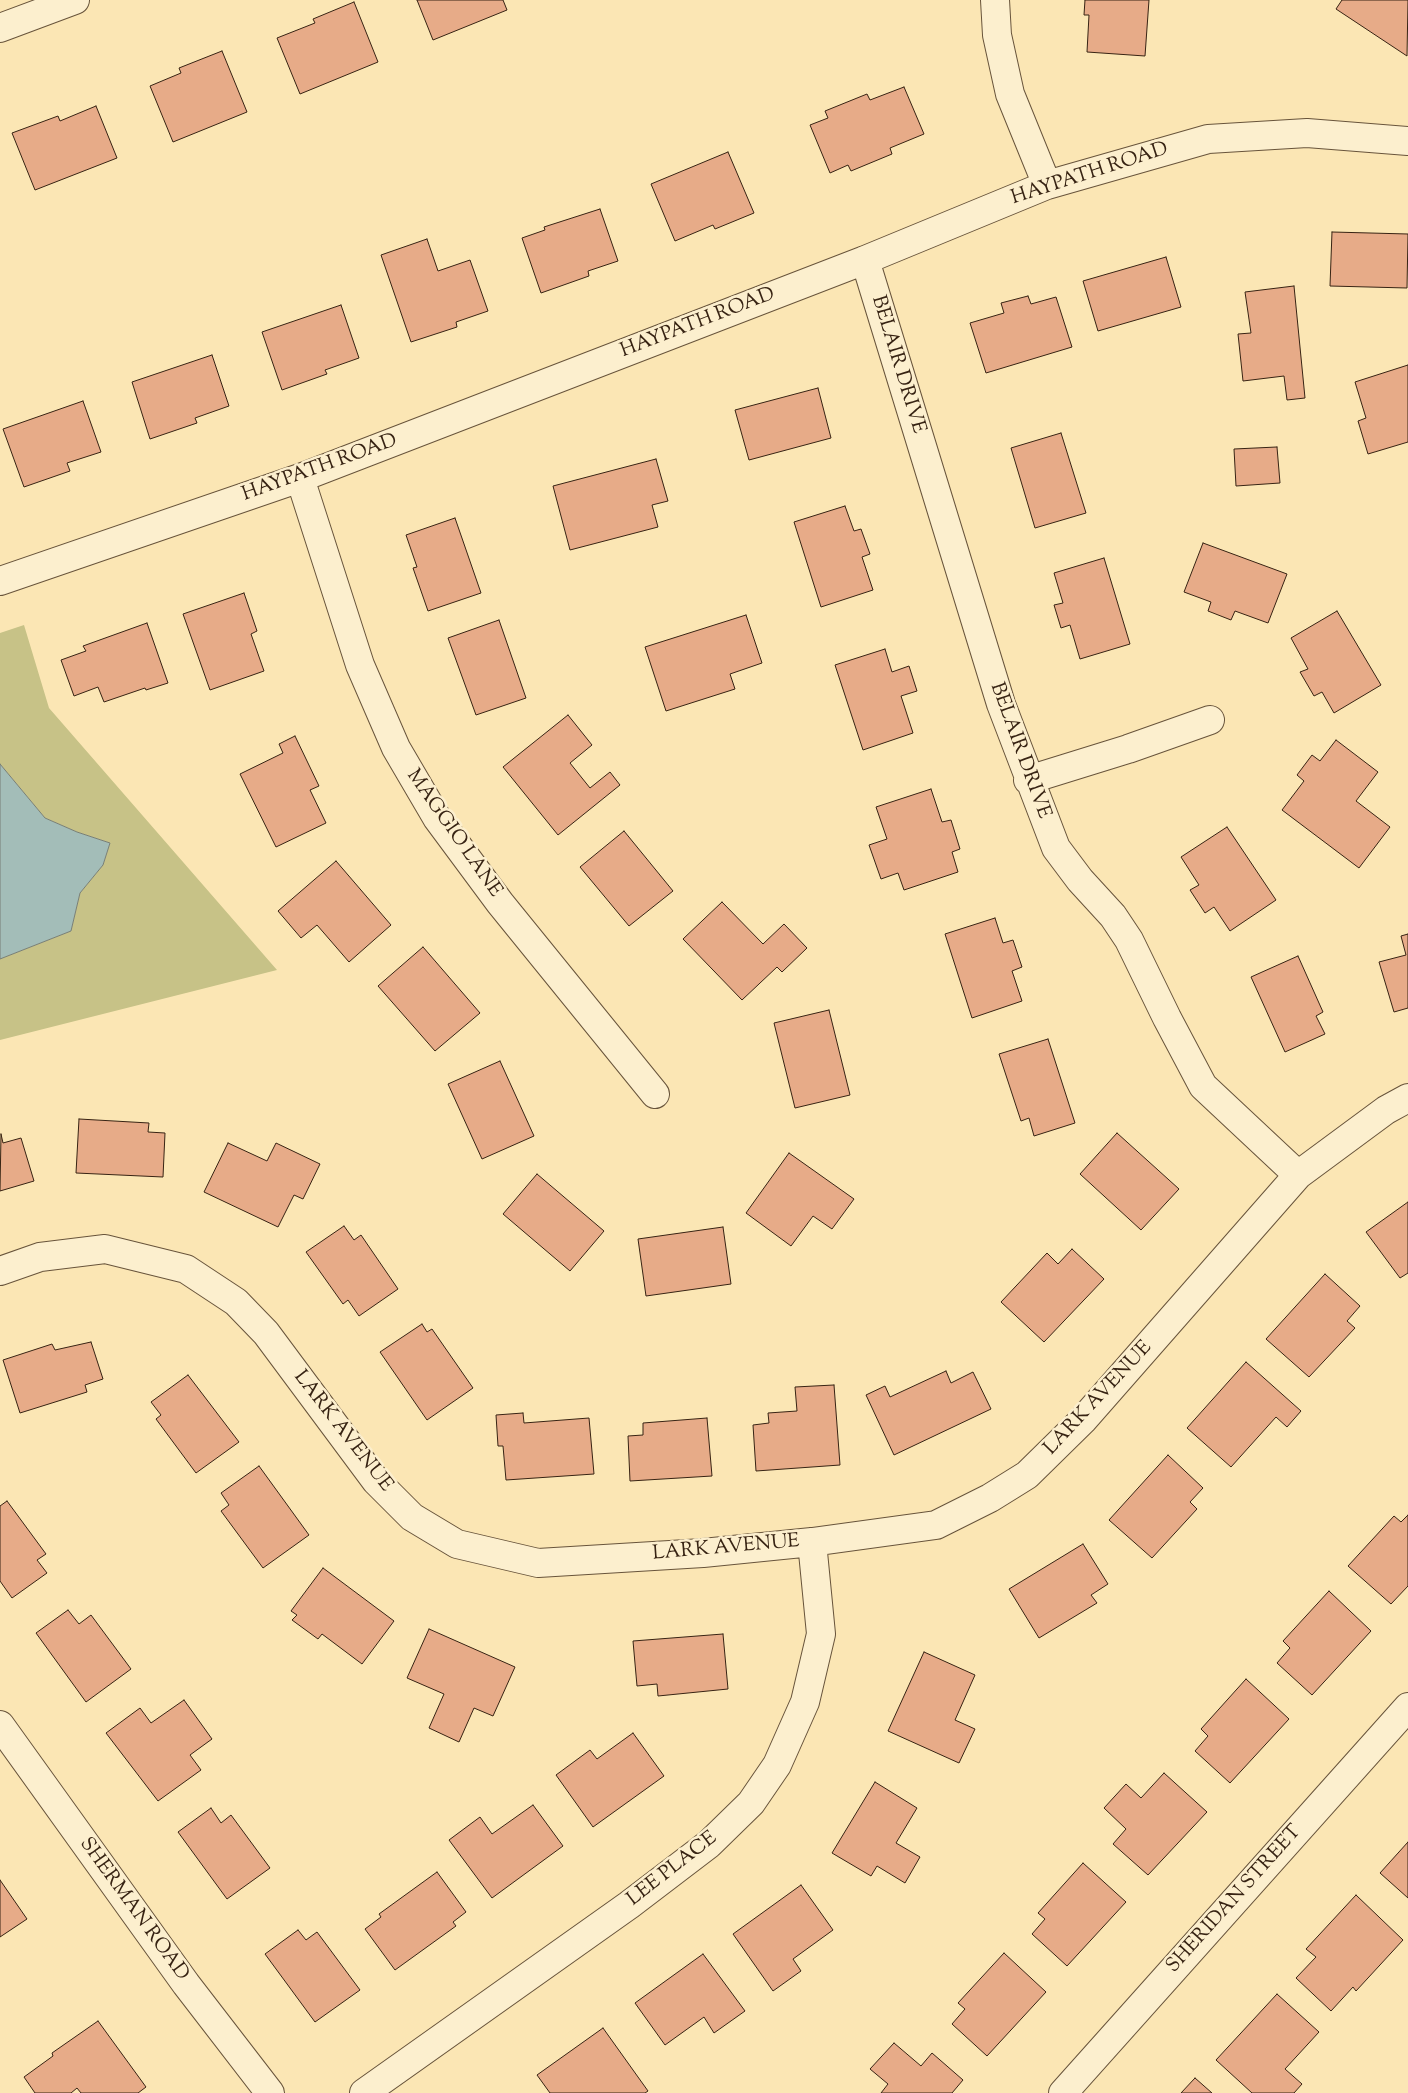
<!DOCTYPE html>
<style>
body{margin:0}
canvas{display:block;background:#fbe6b4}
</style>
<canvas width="1408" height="2093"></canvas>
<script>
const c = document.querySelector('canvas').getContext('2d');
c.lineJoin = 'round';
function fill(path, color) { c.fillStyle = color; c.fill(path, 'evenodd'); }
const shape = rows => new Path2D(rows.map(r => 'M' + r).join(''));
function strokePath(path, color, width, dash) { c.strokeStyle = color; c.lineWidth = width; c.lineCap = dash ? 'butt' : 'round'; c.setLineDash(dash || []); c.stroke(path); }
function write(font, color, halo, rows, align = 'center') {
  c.font = font + ' "Sorts Mill Goudy",serif'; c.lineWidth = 5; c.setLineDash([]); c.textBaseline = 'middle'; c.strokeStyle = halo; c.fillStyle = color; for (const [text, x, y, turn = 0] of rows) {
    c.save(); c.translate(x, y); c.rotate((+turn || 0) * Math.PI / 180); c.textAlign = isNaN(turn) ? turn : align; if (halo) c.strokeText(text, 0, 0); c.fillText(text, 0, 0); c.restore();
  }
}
fill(shape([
 [24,625,49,708,277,970,0,1040,0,959,71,931,80,893,103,865,110,843,77,832,45,818,0,764,0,633]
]), '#c7c287');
const water = shape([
 [0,764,45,818,77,832,110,843,103,865,80,893,71,931,0,959,0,764]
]);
fill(water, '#a3bdb8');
strokePath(water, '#787f76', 1);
const building = shape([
 [417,0,503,0,507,10,433,40,417,0],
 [1085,0,1149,0,1145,56,1087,52,1089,15,1084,15,1085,0],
 [1342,0,1408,0,1407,56,1336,9,1342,0],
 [354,2,378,62,300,94,277,38,315,23,313,19,354,2],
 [222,51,247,112,173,142,150,86,181,73,179,68,222,51],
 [904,87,924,134,890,148,892,154,851,171,848,165,830,173,810,125,828,118,825,111,867,94,870,100,904,87],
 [96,106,117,158,35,190,12,133,58,116,60,121,96,106],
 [728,152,754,213,715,229,713,225,675,241,651,184,728,152],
 [600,209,618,261,588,271,589,276,541,293,522,238,545,230,544,227,600,209],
 [1332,232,1408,234,1407,288,1330,286,1332,232],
 [427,239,438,271,470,260,488,311,456,322,457,327,411,342,381,255,427,239],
 [1166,257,1181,307,1098,331,1083,281,1166,257],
 [1294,286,1305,398,1287,400,1284,376,1243,381,1238,334,1251,333,1245,292,1294,286],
 [1028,296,1031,304,1056,297,1072,347,986,373,970,323,1004,313,1001,303,1028,296],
 [341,305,359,358,325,370,327,374,282,390,262,332,341,305],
 [212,355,229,406,195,418,197,423,150,439,132,382,212,355],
 [1408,365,1408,442,1368,454,1358,421,1366,418,1355,382,1408,365],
 [818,388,831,438,749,460,735,410,818,388],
 [83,401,101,452,67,463,70,471,24,487,3,429,83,401],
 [1061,433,1086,513,1035,528,1011,448,1061,433],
 [1277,447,1280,483,1236,486,1234,449,1277,447],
 [656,459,668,501,652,505,658,527,570,550,553,486,656,459],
 [845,506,854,531,861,529,870,554,862,557,873,590,821,607,794,522,845,506],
 [455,518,481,593,428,611,413,568,417,567,406,535,455,518],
 [1203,543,1287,574,1268,623,1235,611,1231,620,1208,611,1211,602,1184,592,1203,543],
 [1104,558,1130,644,1080,659,1070,625,1061,628,1054,605,1063,603,1054,573,1104,558],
 [244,593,257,631,251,634,264,671,210,690,183,614,244,593],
 [1337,611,1381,685,1334,713,1322,692,1314,696,1300,672,1308,669,1291,638,1337,611],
 [746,615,762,663,730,674,735,689,666,711,645,647,746,615],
 [499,620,526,698,476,715,448,638,499,620],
 [147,623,168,683,146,690,145,688,104,702,98,687,74,696,61,660,86,651,83,646,147,623],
 [885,649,892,672,909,666,917,691,901,696,913,733,863,750,835,665,885,649],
 [568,715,592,745,570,763,590,788,610,772,620,785,558,835,503,767,568,715],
 [295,736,319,786,310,790,326,823,276,847,240,774,283,753,279,744,295,736],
 [1336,740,1378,772,1356,801,1390,827,1359,868,1282,810,1304,781,1297,775,1312,755,1320,761,1336,740],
 [931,789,942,822,951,820,960,849,952,852,958,872,904,890,898,873,881,879,869,845,887,839,876,807,931,789],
 [1227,827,1276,900,1230,931,1214,907,1205,913,1190,890,1199,885,1181,857,1227,827],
 [624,831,673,891,629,926,580,867,624,831],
 [336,861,391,925,349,962,317,925,301,938,278,911,336,861],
 [722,902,763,944,784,924,807,948,782,972,777,967,742,1000,683,939,722,902],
 [995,918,1003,943,1013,940,1022,967,1012,971,1022,1001,972,1018,945,934,995,918],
 [1408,934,1408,1008,1394,1012,1379,962,1406,955,1401,936,1408,934],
 [423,947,480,1013,435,1051,378,986,423,947],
 [1298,956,1323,1012,1316,1016,1325,1034,1285,1052,1251,977,1298,956],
 [829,1010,850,1095,795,1108,774,1023,829,1010],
 [1048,1039,1075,1123,1034,1136,1029,1118,1021,1121,999,1054,1048,1039],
 [500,1061,534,1136,482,1159,448,1084,500,1061],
 [79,1119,149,1123,148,1132,165,1133,163,1177,76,1173,79,1119],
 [1117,1133,1179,1189,1141,1230,1080,1174,1117,1133],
 [1,1134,3,1143,21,1138,34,1181,0,1191,1,1134],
 [228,1143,267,1161,276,1143,320,1164,303,1199,294,1195,278,1227,204,1192,228,1143],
 [789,1153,854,1199,832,1229,813,1216,791,1246,746,1213,789,1153],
 [537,1174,604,1231,570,1271,503,1214,537,1174],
 [1408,1202,1408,1273,1400,1278,1366,1232,1408,1202],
 [344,1226,354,1240,361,1235,398,1289,359,1316,348,1300,343,1304,306,1252,344,1226],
 [723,1227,731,1284,646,1296,638,1239,723,1227],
 [1072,1249,1104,1279,1044,1342,1001,1302,1047,1253,1058,1264,1072,1249],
 [1325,1274,1360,1306,1347,1321,1355,1328,1309,1377,1266,1339,1325,1274],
 [422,1324,427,1332,432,1329,473,1388,427,1420,380,1352,422,1324],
 [91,1342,103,1379,85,1385,87,1392,20,1413,3,1360,52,1344,55,1350,91,1342],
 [1246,1362,1301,1411,1287,1427,1276,1417,1231,1467,1187,1428,1246,1362],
 [946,1371,951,1383,973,1372,991,1409,894,1455,866,1395,885,1386,890,1397,946,1371],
 [188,1375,239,1442,196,1473,156,1419,161,1415,151,1402,188,1375],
 [834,1385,840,1465,756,1471,753,1425,769,1423,768,1413,797,1411,795,1387,834,1385],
 [523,1413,524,1423,589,1418,594,1474,506,1480,503,1446,498,1446,496,1415,523,1413],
 [707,1418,712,1476,630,1481,628,1436,643,1435,643,1423,707,1418],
 [1168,1455,1203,1488,1190,1502,1197,1509,1152,1558,1109,1520,1168,1455],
 [259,1466,309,1535,263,1568,221,1511,229,1505,221,1493,259,1466],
 [7,1501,46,1554,37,1560,47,1573,12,1598,0,1581,0,1506,7,1501],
 [1408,1515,1408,1586,1391,1604,1348,1566,1394,1516,1401,1522,1408,1515],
 [1083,1544,1108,1584,1091,1595,1097,1603,1039,1638,1009,1589,1083,1544],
 [323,1568,394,1621,362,1664,322,1634,318,1639,292,1620,297,1615,291,1611,323,1568],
 [1329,1591,1371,1631,1312,1695,1277,1663,1290,1648,1283,1641,1329,1591],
 [68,1610,79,1624,91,1615,131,1669,86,1702,36,1633,68,1610],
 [429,1629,515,1667,493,1716,474,1708,459,1742,429,1728,444,1694,407,1678,429,1629],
 [723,1634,728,1689,658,1696,657,1684,637,1686,633,1641,723,1634],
 [924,1652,975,1675,955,1720,975,1729,959,1763,888,1731,924,1652],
 [1246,1679,1289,1719,1230,1783,1195,1751,1208,1736,1201,1729,1246,1679],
 [184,1700,212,1739,190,1755,201,1770,158,1801,106,1733,140,1708,151,1723,184,1700],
 [633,1733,664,1776,593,1827,556,1775,590,1750,597,1759,633,1733],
 [1164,1773,1207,1812,1148,1875,1113,1844,1126,1829,1104,1808,1126,1784,1141,1798,1164,1773],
 [875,1782,917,1808,896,1843,920,1857,905,1883,877,1866,871,1876,832,1853,875,1782],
 [533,1805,563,1846,492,1898,449,1840,480,1817,492,1834,533,1805],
 [211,1808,221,1823,231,1815,270,1868,227,1899,178,1832,211,1808],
 [1408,1842,1408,1898,1380,1873,1408,1842],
 [1083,1863,1126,1902,1067,1966,1032,1934,1045,1919,1038,1913,1083,1863],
 [437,1872,466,1912,453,1922,456,1926,395,1970,365,1929,381,1917,379,1914,437,1872],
 [0,1880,27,1919,0,1937,0,1880],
 [801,1885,833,1930,793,1959,801,1971,773,1991,733,1934,801,1885],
 [1356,1895,1403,1940,1356,1991,1353,1987,1331,2011,1296,1978,1316,1957,1306,1949,1356,1895],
 [298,1930,306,1940,317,1932,360,1990,315,2022,265,1954,298,1930],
 [1004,1953,1046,1992,987,2056,952,2024,965,2009,958,2003,1004,1953],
 [703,1954,745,2011,714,2033,704,2017,665,2045,635,2003,703,1954],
 [1277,1994,1319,2032,1285,2069,1302,2084,1294,2093,1252,2093,1216,2060,1277,1994],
 [98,2021,146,2087,138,2093,81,2093,77,2088,71,2093,35,2093,24,2077,53,2056,52,2053,98,2021],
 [603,2028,648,2091,645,2093,550,2093,537,2075,603,2028],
 [894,2043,921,2066,932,2053,963,2080,952,2093,881,2093,888,2084,870,2069,894,2043],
 [1195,2078,1212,2093,1181,2093,1195,2078]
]);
fill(building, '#e7ab88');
strokePath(building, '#372313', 1);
const minor = shape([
 [995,0,997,35,1010,94,1047,185],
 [0,28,75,0],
 [865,260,1001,704,1056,848,1080,880,1113,916,1129,940,1167,1018,1203,1086,1298,1175],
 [300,478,360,665,396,748,437,818,500,903,655,1094],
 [0,581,300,478,865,260,1047,185,1208,139,1307,133,1408,141],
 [1028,780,1128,749,1210,720],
 [0,1271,40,1257,105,1249,186,1269,236,1302,266,1333,376,1481,412,1517,457,1544,538,1563,703,1553,812,1542,936,1525,990,1498,1027,1475,1083,1420,1298,1175,1386,1110,1408,1098],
 [0,1725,186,1984,270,2093],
 [364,2093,629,1905,709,1844,751,1803,777,1765,805,1702,821,1634,812,1542],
 [1063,2093,1408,1707]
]);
strokePath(minor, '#68543b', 30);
strokePath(minor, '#fcefce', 28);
write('20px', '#372313', '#fcefce', [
 ["HAYPATH ROAD",1090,175,-18],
 ["HAYPATH ROAD",698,324,-21],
 ["BELAIR DRIVE",897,365,73],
 ["HAYPATH ROAD",320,469,-20],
 ["BELAIR DRIVE",1019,751,70],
 ["MAGGIO LANE",453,834,55],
 ["LARK AVENUE",1099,1399,-47],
 ["LARK AVENUE",342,1432,52],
 ["LARK AVENUE",726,1549,-5],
 ["LEE PLACE",673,1870,-38],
 ["SHERIDAN STREET",1235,1900,-48],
 ["SHERMAN ROAD",133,1910,54]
]);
</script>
